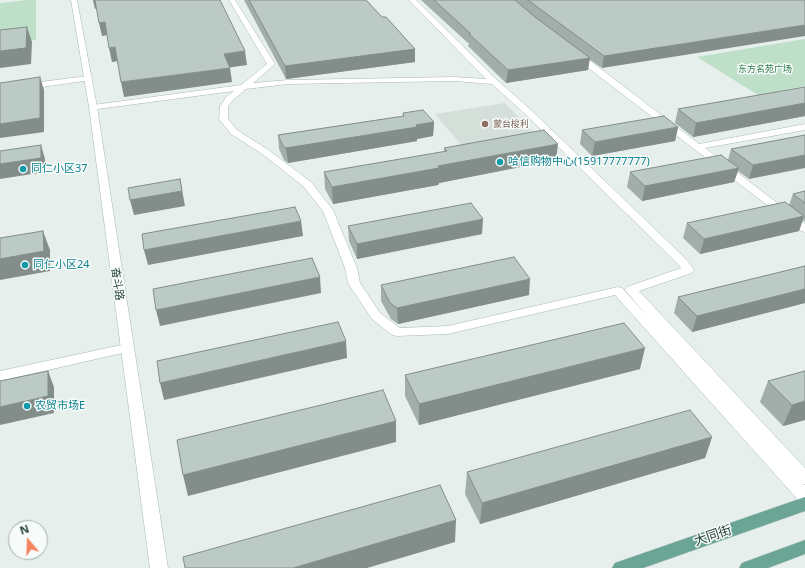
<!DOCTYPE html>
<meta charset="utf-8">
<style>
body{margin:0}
#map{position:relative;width:805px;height:568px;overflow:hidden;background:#e6efeb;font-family:"Noto Sans",sans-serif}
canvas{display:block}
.north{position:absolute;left:8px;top:520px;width:40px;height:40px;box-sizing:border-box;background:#f7fbf9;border:1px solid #a3b1ad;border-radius:50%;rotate:341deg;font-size:11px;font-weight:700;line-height:16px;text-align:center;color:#24423a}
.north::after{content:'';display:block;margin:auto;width:14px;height:18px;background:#f4845f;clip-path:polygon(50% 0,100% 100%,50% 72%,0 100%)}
</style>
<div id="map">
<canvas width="805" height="568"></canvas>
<div class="north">N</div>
</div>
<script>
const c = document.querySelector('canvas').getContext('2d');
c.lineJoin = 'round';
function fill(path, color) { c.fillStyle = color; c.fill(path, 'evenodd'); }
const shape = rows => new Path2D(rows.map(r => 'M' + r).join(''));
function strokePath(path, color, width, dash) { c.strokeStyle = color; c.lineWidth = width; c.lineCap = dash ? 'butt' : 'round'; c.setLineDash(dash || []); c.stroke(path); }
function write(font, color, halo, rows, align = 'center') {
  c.font = font + ' "Noto Sans","Noto Sans SC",sans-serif'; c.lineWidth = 3; c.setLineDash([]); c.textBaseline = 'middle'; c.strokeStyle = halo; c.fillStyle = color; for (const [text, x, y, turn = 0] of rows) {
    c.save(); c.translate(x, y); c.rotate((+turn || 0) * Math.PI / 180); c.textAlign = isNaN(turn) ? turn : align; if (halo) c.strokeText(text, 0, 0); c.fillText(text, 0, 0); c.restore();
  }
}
fill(shape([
 [505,103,536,135,463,147,435,114]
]), '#d4dfda');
fill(shape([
 [27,0,36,0,36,40,0,44,0,3],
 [805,39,805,86,758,95,697,57]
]), '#bfe0c8');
const street = shape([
 [229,0,235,0,275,64,253,83,288,80,454,77,486,79,409,0,416,0,497,80,531,110,687,260,694,270,692,273,639,291,805,468,805,484,803,484,805,485,805,502,799,501,615,295,448,334,397,336,392,335,372,319,348,283,345,268,323,211,303,186,261,153,231,134,219,119,220,107,226,97,234,91,90,110,89,108,93,105,241,85,267,64,229,0],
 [454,81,492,84,525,114,678,264,681,268,627,287,625,290,649,318,622,288,618,287,448,326,400,328,380,313,360,283,357,268,333,210,311,182,267,149,237,130,228,119,228,107,232,101,246,89,288,84,454,81],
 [574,53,580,53,699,144,805,124,805,130,705,148,805,224,805,232,801,231,574,57,574,53],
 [88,76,91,76,92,78,91,80,0,93,0,87,88,76],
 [126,344,131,345,133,348,131,351,0,381,0,371,126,344]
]);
const secondary = shape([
 [71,0,77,0,97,107,168,568,150,568,89,107,71,0]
]);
const primary = shape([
 [805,497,805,511,643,568,612,568,615,563,805,497],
 [805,540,805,554,768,568,739,568,742,563,805,540]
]);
strokePath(street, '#a8b8b2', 1);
strokePath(secondary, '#a4bbb3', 1);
strokePath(primary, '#c2cac8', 1);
fill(street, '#fff');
fill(secondary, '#fff');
fill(primary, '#6aa596');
fill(shape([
 [244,0,366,0,382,17,415,49,415,62,286,79],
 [421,0,805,0,602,68,589,59,588,70,506,83,468,46,469,44],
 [805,87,805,116,693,137,675,123,678,109],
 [403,113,434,122,433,136,417,139,417,141,288,163,284,160,279,149,278,135,403,116],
 [678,127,675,141,592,156,580,144,582,130],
 [805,135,749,179,738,171,734,182,642,201,627,187,630,172,728,160,731,149],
 [444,148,556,160,439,183,438,185,333,204,325,189,324,172,444,152],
 [805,191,805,222,803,220,799,231,700,254,683,238,687,223,789,205,793,194],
 [348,226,482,234,357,259,349,241],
 [805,266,805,303,692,332,674,313,678,297],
 [381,285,529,295,398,324,391,319,381,301],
 [640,369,419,425,405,396,405,375],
 [805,371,805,420,783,426,760,402,768,381],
 [712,437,705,458,480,524,465,494,467,472]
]), '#a1aea9');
fill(shape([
 [93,0,95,0,97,8,95,9],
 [105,22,108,35,102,36,99,23],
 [805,25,805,36,602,68,604,56],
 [27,27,32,42,31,64,0,68,0,51],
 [115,47,118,61,112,62,109,48],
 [415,49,415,62,286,79,285,66],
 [245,51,247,65,226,68,224,54],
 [590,58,588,70,506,83,508,70],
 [230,68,232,82,124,97,121,82],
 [40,77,44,90,44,132,0,138,0,124],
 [805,103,805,116,693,137,696,123],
 [434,122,433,136,417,139,417,141,288,163,286,148],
 [678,127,675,141,592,156,595,142],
 [558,144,556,160,439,183,438,185,333,204,332,187,438,166],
 [41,145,45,159,45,172,0,179,0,164],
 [805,155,805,168,749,179,753,165],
 [739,168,734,182,642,201,645,186],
 [180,179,185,206,134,215,130,200],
 [804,216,799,231,700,254,704,239],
 [483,219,482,234,357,259,357,244],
 [301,221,303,236,148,265,144,250],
 [43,231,50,250,50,271,0,280,0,259],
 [320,277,321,293,160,326,156,310],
 [530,279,529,295,398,324,397,308],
 [805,289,805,303,692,332,697,316],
 [346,341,347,358,164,400,160,383],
 [645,348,640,369,419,425,419,404],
 [48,371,54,387,54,413,0,425,0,407],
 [805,401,805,420,783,426,792,405],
 [396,421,396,442,188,496,183,475],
 [712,437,705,458,480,524,482,503],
 [456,520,455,542,367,568,293,568]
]), '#838d89');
const building = shape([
 [95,0,220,0,245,51,224,54,230,68,121,82,115,47,109,48,105,22,99,23,95,0],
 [249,0,366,0,382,17,386,17,415,49,285,66,249,0],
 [434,0,515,0,535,17,590,58,508,70,469,34,471,34,434,0],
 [528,0,805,0,805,25,604,56,528,0],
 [27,27,26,48,0,51,0,30,27,27],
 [40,77,40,118,0,124,0,83,40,77],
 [805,87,805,103,696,123,678,109,805,87],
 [423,110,434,122,416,125,417,127,286,148,283,146,278,135,404,116,403,113,423,110],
 [664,116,678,127,595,142,582,130,664,116],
 [544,130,558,144,438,166,439,168,332,187,324,172,447,151,444,148,544,130],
 [805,135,805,155,753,165,731,149,805,135],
 [41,145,41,158,0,164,0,151,41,145],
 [721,155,739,168,645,186,630,172,721,155],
 [180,179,182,191,130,200,128,188,180,179],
 [805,191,805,203,793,194,805,191],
 [785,202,804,216,704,239,687,223,785,202],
 [471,203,483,219,357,244,348,226,471,203],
 [295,207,301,221,144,250,142,234,295,207],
 [43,231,44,251,0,259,0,238,43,231],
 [514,257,530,279,397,308,390,303,381,285,514,257],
 [312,258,320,277,156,310,153,289,312,258],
 [805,266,805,289,697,316,678,297,805,266],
 [338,322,346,341,160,383,157,361,338,322],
 [624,323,645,348,419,404,405,375,624,323],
 [48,371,48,396,0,407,0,381,48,371],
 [805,371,805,401,792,405,768,381,805,371],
 [383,390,396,421,183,475,177,440,383,390],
 [690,410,712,437,482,503,467,472,690,410],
 [440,485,456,520,293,568,185,568,183,557,440,485]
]);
fill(building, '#bbcac4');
strokePath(building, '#838d89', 1);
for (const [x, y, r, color] of [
 [485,124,4,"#8d6e63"],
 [500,162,4,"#0f9aa8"],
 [23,169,4,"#0f9aa8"],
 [25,265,4,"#0f9aa8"],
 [27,406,4,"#0f9aa8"]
]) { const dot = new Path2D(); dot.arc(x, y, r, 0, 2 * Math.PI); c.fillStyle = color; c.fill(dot); strokePath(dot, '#f7fbf9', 1.5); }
write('9px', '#2d7a4b', '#f7fbf9', [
 ["东方名苑广场",765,69]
]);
write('9px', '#785e54', '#f7fbf9', [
 ["蒙台梭利",493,124]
], 'left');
write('11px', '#0d838f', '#f7fbf9', [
 ["哈信购物中心(15917777777)",508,162],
 ["同仁小区37",31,169],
 ["同仁小区24",33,265],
 ["农贸市场E",35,406]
], 'left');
write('11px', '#24423a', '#f7fbf9', [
 ["奋斗路",117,284,82]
]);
write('13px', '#24423a', '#f7fbf9', [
 ["大同街",713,536,-19]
]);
</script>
